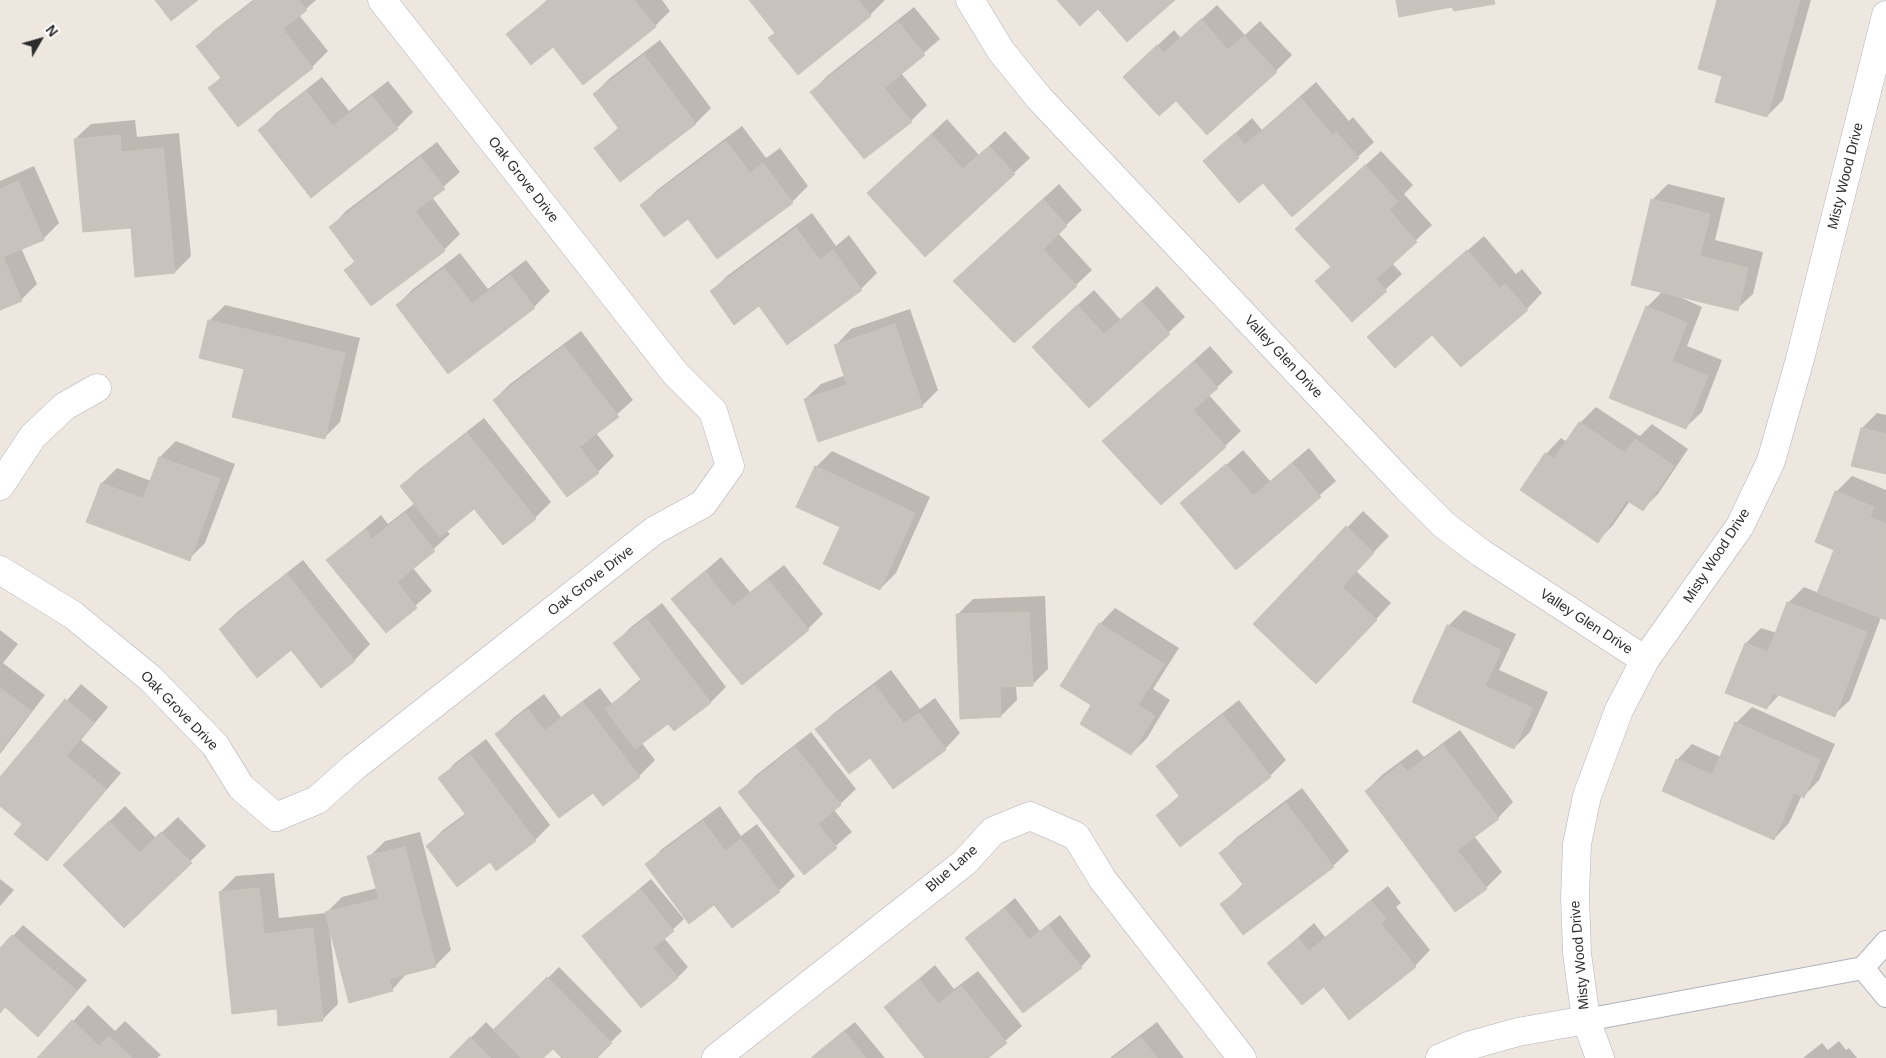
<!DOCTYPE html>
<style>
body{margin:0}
#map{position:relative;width:1886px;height:1058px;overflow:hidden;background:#eee7e0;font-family:Arial,sans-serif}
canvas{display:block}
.north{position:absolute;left:15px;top:15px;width:50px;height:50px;-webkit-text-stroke:4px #fff;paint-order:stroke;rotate:52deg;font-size:14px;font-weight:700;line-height:20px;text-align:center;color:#2d2d2d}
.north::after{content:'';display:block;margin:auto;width:18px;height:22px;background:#2d2d2d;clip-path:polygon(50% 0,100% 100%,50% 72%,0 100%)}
</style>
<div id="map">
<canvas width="1886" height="1058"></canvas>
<div class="north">N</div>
</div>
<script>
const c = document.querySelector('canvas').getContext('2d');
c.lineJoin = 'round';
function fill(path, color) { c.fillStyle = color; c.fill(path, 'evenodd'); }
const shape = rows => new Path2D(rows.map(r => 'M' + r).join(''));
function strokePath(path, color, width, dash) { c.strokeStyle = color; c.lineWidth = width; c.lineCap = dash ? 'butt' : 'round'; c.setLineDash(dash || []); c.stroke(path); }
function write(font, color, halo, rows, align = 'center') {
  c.font = font + ' Arial,sans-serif'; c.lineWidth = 5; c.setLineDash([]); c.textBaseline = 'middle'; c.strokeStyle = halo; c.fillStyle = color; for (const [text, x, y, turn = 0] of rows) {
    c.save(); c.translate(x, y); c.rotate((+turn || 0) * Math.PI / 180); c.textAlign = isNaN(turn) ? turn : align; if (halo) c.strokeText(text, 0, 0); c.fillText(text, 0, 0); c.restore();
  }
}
fill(shape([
 [253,0,316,0,299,15,328,51,312,67,210,88,221,77,198,47,213,31],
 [547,0,662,0,670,11,655,26,553,45,508,34],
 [750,0,885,0,870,15,770,38,776,32],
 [1718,0,1811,0,1783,100,1767,116,1723,75],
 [1217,5,1245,35,1260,21,1292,55,1276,71,1176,99,1124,77,1174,30,1181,38],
 [914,7,940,39,901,73,927,105,911,121,812,92,827,76],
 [660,40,711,108,696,123,596,148,619,127,594,94,610,78],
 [322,77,349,111,388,81,413,112,397,128,312,196,260,130,275,114],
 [1316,82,1349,121,1353,117,1374,142,1358,157,1205,161,1252,118,1262,130],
 [947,119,979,155,1005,131,1030,158,1014,173,884,178],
 [135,120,137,137,179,133,191,256,175,272,132,227,75,139,91,124],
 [742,126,766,158,780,148,808,186,792,202,688,218,642,205,657,190],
 [437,142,460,172,432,197,460,234,444,250,346,270,356,260,331,227,346,211],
 [1381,151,1413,185,1404,194,1432,225,1392,263,1402,274,1353,320,1317,281,1331,266,1313,213],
 [34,166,59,223,43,239,21,248,37,284,21,300,0,309,0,181],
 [1059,184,1082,210,1058,233,1092,270,1076,285,971,265],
 [1668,184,1725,198,1715,240,1763,252,1753,294,1737,309,1673,294,1702,307,1687,346,1722,360,1702,412,1686,427,1647,307,1663,291,1652,200],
 [812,213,836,246,849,235,877,273,861,289,788,343,759,305,711,292,727,276],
 [1484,236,1516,274,1522,269,1542,293,1527,309,1433,333,1369,337],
 [460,253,488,289,526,260,550,291,534,307,397,305,413,289],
 [1157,286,1185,317,1089,407,1049,331,1094,290,1121,320],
 [225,305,360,338,340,422,324,438,245,368,209,321],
 [910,309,938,390,922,406,805,399,821,384,846,375,836,345,851,329],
 [581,331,633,400,596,433,614,456,598,472,494,400,510,384],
 [1210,346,1233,372,1209,395,1241,431,1225,446,1104,442],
 [1596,407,1640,436,1652,424,1688,449,1658,494,1643,509,1630,501,1613,525,1598,541,1546,454,1561,438,1567,442,1580,423],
 [1877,413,1886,415,1886,473,1862,428],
 [484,418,551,502,535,518,503,543,474,507,446,530,450,534,413,568,432,591,386,632,328,560,381,515,388,524,415,503,401,486,417,471],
 [176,441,235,464,205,543,189,559,102,483,117,468,151,481,160,457],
 [1309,448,1336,481,1236,568,1182,504,1243,450,1270,481],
 [832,451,930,497,896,573,880,589,841,526,816,467],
 [1852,476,1886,490,1886,619,1881,617,1850,700,1834,715,1780,694,1767,708,1727,692,1746,643,1761,628,1777,633,1788,603,1804,587,1819,593,1836,549,1836,492],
 [1363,511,1389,536,1356,571,1391,603,1332,667,1255,624],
 [721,557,750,592,784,565,823,614,808,629,673,599],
 [303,560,370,644,355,660,321,686,291,649,220,629,236,613],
 [1045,596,1048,669,1032,685,1016,686,1017,700,1001,716,957,615,973,599],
 [662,603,726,687,711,702,674,729,668,722,641,742,655,760,639,776,603,804,593,791,497,734,513,718,544,694,561,717,600,688,612,704,642,678,615,643,631,627],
 [1115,608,1179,648,1153,689,1170,700,1147,738,1131,754,1093,705,1100,624],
 [1464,610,1516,634,1499,670,1548,692,1530,732,1514,748,1448,626],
 [0,630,18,644,3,663,45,695,0,754],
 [891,670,920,709,935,698,960,733,945,749,871,757,817,729,833,714],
 [81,684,108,707,81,740,121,773,47,860,23,824,0,804,0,779],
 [1239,700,1286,760,1270,776,1181,845,1158,815,1180,795,1158,766,1174,751],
 [1752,707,1835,744,1819,780,1804,796,1802,795,1789,823,1774,839,1677,760,1692,744,1721,757,1736,723],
 [1460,730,1513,802,1498,818,1474,836,1502,872,1486,888,1366,791,1382,775,1417,749,1424,757],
 [811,732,856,789,834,810,852,832,804,873,740,792,755,776],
 [486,739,550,825,535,840,490,860,427,846,443,830,466,813,440,779,455,763],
 [1302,788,1349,851,1333,866,1222,904,1243,884,1221,853,1236,838],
 [125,806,156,838,178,817,206,846,124,926,65,865],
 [720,806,741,836,757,824,795,876,779,891,715,903,647,864,662,849],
 [420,832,451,950,435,966,407,973,392,990,330,932,338,1004,322,1020,278,1008,220,892,236,876,274,873,279,918,326,913,342,897,377,888,369,857,385,841],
 [0,879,14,890,0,906],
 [651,879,684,919,664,938,688,967,677,978,584,936],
 [1388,886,1401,903,1396,907,1430,950,1415,966,1269,963,1314,923,1325,937],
 [1015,898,1040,931,1060,915,1091,956,1081,967,967,939],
 [23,925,87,980,48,1024,5,1006,0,1013,0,950],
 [935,965,954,989,978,971,1022,1026,986,1058,927,1058,886,1007],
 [559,967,622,1031,595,1058,564,1058,553,1047,542,1058,451,1058,486,1022,495,1031],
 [88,1005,115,1031,125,1021,161,1055,157,1058,39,1058],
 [855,1022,885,1058,812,1058,820,1050],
 [1157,1022,1184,1058,1110,1058],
 [1839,1041,1846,1050,1849,1048,1857,1058,1803,1058,1822,1043,1828,1050]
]), '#0003');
const building = shape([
 [155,0,198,0,171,21,155,0],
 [255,0,299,0,307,10,283,29,313,68,238,127,208,88,221,78,196,46,255,0],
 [549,0,634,0,656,27,583,85,553,47,531,65,506,34,549,0],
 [749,0,858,0,871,16,798,75,768,38,775,33,749,0],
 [1057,0,1175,0,1127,42,1098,9,1080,26,1057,0],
 [1396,0,1494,0,1495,4,1454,11,1452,7,1399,17,1396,0],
 [1717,0,1800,0,1767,117,1715,102,1722,76,1698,69,1717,0],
 [1201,19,1228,50,1244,36,1277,72,1207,135,1176,101,1159,116,1123,77,1157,45,1164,53,1201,19],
 [898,22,925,55,884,88,912,122,864,159,810,92,898,22],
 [644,55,696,124,620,182,594,148,619,129,593,94,644,55],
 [306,91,333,126,372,96,398,129,311,198,258,130,306,91],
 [1300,97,1333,136,1336,132,1359,158,1292,217,1263,183,1239,203,1203,161,1235,133,1245,145,1300,97],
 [931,134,963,169,989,146,1015,174,925,257,867,193,931,134],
 [120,135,121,152,163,148,175,273,135,277,131,228,83,232,74,139,120,135],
 [726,141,750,173,763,163,793,203,717,259,688,219,664,237,640,205,726,141],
 [421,157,445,189,415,211,445,251,371,306,344,270,355,262,329,227,421,157],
 [1365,165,1398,202,1389,210,1417,242,1376,279,1387,291,1352,322,1315,281,1331,267,1295,229,1365,165],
 [18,181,44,240,3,257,22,301,0,310,0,189,18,181],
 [1043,199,1067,226,1043,249,1077,286,1014,343,953,281,1043,199],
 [1651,199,1710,214,1700,256,1748,268,1738,311,1631,285,1651,199],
 [796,228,820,260,833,250,862,290,787,345,759,306,734,325,710,291,796,228],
 [1467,250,1500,288,1505,284,1528,310,1461,367,1432,335,1395,368,1367,337,1467,250],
 [444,268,472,304,510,275,535,308,448,374,396,305,444,268],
 [1141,301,1170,334,1089,408,1032,347,1077,305,1104,334,1141,301],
 [1646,306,1687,323,1672,361,1708,376,1686,429,1609,398,1646,306],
 [208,320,345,353,325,439,232,417,244,369,199,358,208,320],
 [895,324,923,407,818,442,804,399,847,385,834,345,895,324],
 [564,346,619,417,579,447,599,473,567,497,493,400,564,346],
 [1194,361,1218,388,1193,410,1226,447,1161,505,1102,441,1194,361],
 [1579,422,1625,453,1635,439,1674,466,1643,511,1626,500,1598,543,1520,490,1545,453,1554,459,1579,422],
 [1861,428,1886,434,1886,474,1851,466,1861,428],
 [467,433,536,519,503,545,474,509,440,537,400,486,467,433],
 [159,457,220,479,190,561,86,522,101,483,143,499,159,457],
 [1292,463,1321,497,1236,570,1180,503,1226,464,1253,496,1292,463],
 [815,466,915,513,880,590,823,564,840,527,796,507,815,466],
 [1835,491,1874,507,1870,517,1886,524,1886,620,1817,593,1834,550,1815,542,1835,491],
 [405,513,435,551,397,582,417,608,386,633,326,560,365,529,372,539,405,513],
 [1346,526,1374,553,1342,587,1377,620,1316,684,1253,624,1346,526],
 [705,571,733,607,767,579,809,630,742,685,671,599,705,571],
 [287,574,355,661,321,688,291,650,257,678,219,629,287,574],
 [1787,602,1867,632,1835,717,1773,693,1767,709,1725,693,1745,643,1768,652,1787,602],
 [1029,612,1033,686,1000,687,1001,717,960,719,956,614,1029,612],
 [646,618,711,703,674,731,668,724,635,749,605,709,642,681,613,643,646,618],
 [1099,623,1164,664,1138,705,1155,716,1131,755,1080,724,1091,705,1060,686,1099,623],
 [1447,625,1501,650,1485,686,1533,708,1514,749,1412,702,1447,625],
 [875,685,904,724,919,713,946,750,893,789,870,758,849,774,815,729,875,685],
 [0,688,31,711,0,751,0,688],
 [65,699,94,723,66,756,106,789,47,861,14,834,22,824,0,806,0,777,65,699],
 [583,702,640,777,603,806,593,793,559,818,495,734,528,709,544,731,583,702],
 [1223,715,1271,777,1180,847,1156,815,1180,797,1156,766,1223,715],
 [1735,722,1820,760,1804,798,1794,793,1774,840,1662,791,1676,759,1712,775,1735,722],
 [1443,745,1499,819,1457,850,1487,889,1455,912,1365,791,1401,764,1407,772,1443,745],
 [795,747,841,805,818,824,837,848,804,875,738,792,795,747],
 [470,754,536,841,496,871,490,862,457,887,426,846,466,815,438,778,470,754],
 [1286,803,1334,867,1243,935,1220,904,1244,886,1219,853,1286,803],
 [109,821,140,853,161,832,192,863,124,928,63,865,109,821],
 [703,821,725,851,741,839,780,892,732,928,714,905,689,924,645,864,703,821],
 [405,847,436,967,389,979,393,991,349,1003,325,912,379,899,367,856,405,847],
 [259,888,264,934,313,928,323,1021,278,1026,277,1009,232,1014,219,892,259,888],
 [640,889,674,931,653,948,678,978,641,1008,582,936,640,889],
 [1371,901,1386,919,1381,924,1416,967,1349,1020,1324,987,1302,1005,1267,963,1298,938,1309,951,1371,901],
 [1004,908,1029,940,1048,925,1082,968,1023,1013,965,938,1004,908],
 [12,935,77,991,38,1037,5,1007,0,1013,0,948,12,935],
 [547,977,612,1043,597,1058,562,1058,553,1049,543,1058,521,1058,493,1030,547,977],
 [919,979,938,1004,961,986,1007,1043,988,1058,925,1058,884,1007,919,979],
 [72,1020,99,1046,109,1036,132,1058,37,1058,72,1020],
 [844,1031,866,1058,811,1058,844,1031],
 [470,1037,491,1058,449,1058,470,1037],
 [1141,1037,1157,1058,1113,1058,1141,1037]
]);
fill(building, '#c7c2bb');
strokePath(building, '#c9c3b9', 1);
const lane = shape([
 [1863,968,1886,996],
 [1586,1020,1863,968,1886,942]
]);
const street = shape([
 [970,0,1001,51,1039,98,1407,488,1444,525,1481,553,1645,660],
 [0,486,33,436,65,406,97,388],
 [0,570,73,615,150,678,215,745,241,787,276,817,317,800,354,767,655,530,703,504,730,466,713,411,675,373,382,0],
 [716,1058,965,862,993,831,1030,816,1076,836,1103,880,1242,1058],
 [1440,1058,1468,1046,1518,1032,1586,1020],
 [1600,1058,1586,1020,1577,953,1575,897,1577,844,1587,796,1619,710,1645,660,1740,526,1771,461,1800,359,1886,15]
]);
strokePath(lane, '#b0b3bd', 24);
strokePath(street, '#b0b3bd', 29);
strokePath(lane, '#fff', 22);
strokePath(street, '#fff', 28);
write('14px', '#2d2d2d', '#fff', [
 ["Misty Wood Drive",1846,176,-76],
 ["Oak Grove Drive",523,180,52],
 ["Valley Glen Drive",1283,357,47],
 ["Misty Wood Drive",1717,556,-57],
 ["Oak Grove Drive",591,581,-38],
 ["Valley Glen Drive",1586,622,33],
 ["Oak Grove Drive",179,711,46],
 ["Blue Lane",952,869,-41],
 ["Misty Wood Drive",1580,955,-95]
]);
</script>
